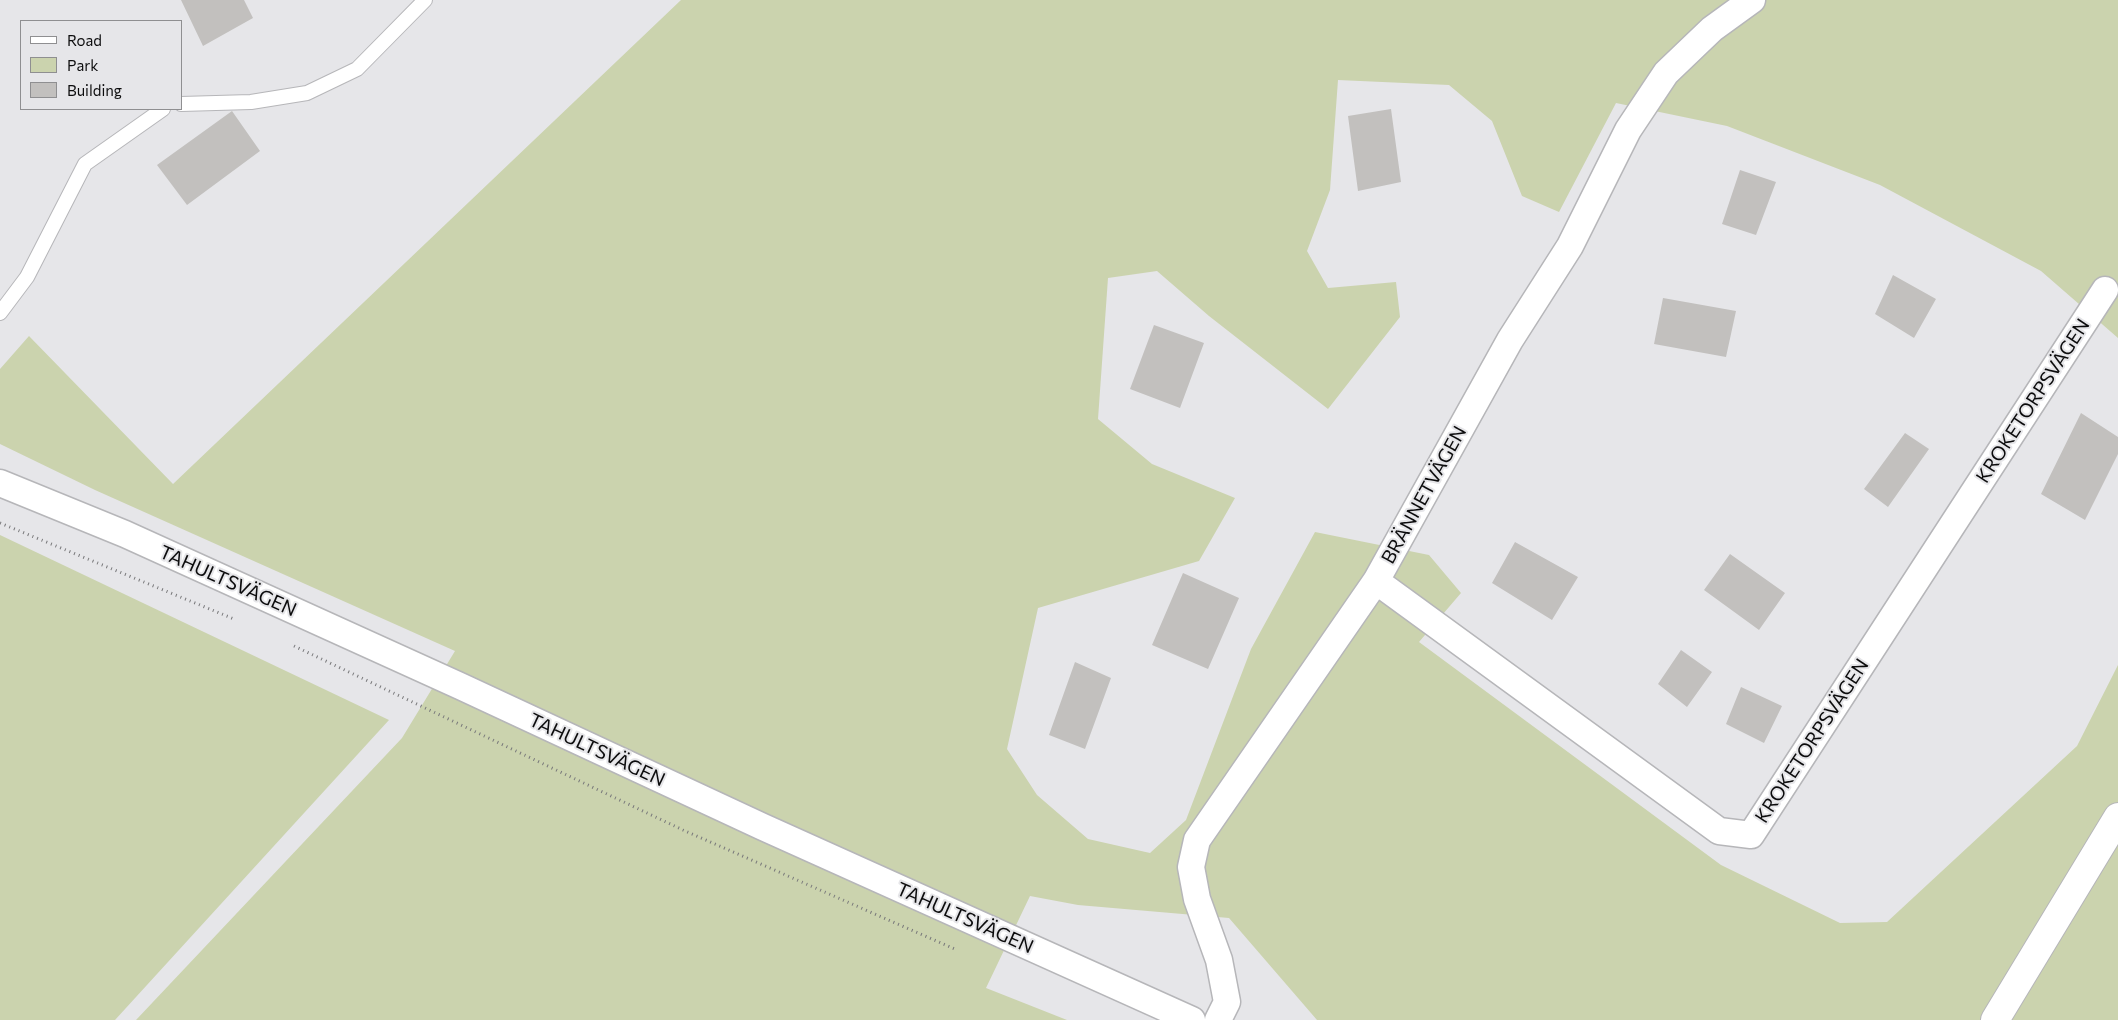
<!DOCTYPE html>
<meta charset="utf-8">
<style>
body{margin:0}
#map{position:relative;width:2118px;height:1020px;overflow:hidden;background:#e6e6e9;font-family:Commissioner,sans-serif}
canvas{display:block}
.legend{position:absolute;left:20px;top:20px;width:162px;height:90px;box-sizing:border-box;background:#e6e6e9;border:1px solid #8f8f91;margin:0;padding:6px 9px;list-style:none;font-size:15px;color:#0c0c0d}
.legend li{display:flex;align-items:center;gap:10px;height:25px}
.legend b{width:25px;border:1px solid #8f8f91}
</style>
<div id="map">
<canvas width="2118" height="1020"></canvas>
<ul class="legend">
<li><b style="height:6px;background:#fff"></b>Road</li>
<li><b style="height:14px;background:#cbd3ae"></b>Park</li>
<li><b style="height:14px;background:#c2c0be"></b>Building</li>
</ul>
</div>
<script>
const c = document.querySelector('canvas').getContext('2d');
c.lineJoin = 'round';
function fill(path, color) { c.fillStyle = color; c.fill(path, 'evenodd'); }
const shape = rows => new Path2D(rows.map(r => 'M' + r).join(''));
function strokePath(path, color, width, dash) { c.strokeStyle = color; c.lineWidth = width; c.lineCap = dash ? 'butt' : 'round'; c.setLineDash(dash || []); c.stroke(path); }
function write(font, color, halo, rows, align = 'center') {
  c.font = font + ' Commissioner,sans-serif'; c.lineWidth = 4; c.setLineDash([]); c.textBaseline = 'middle'; c.strokeStyle = halo; c.fillStyle = color; for (const [text, x, y, turn = 0] of rows) {
    c.save(); c.translate(x, y); c.rotate((+turn || 0) * Math.PI / 180); c.textAlign = isNaN(turn) ? turn : align; if (halo) c.strokeText(text, 0, 0); c.fillText(text, 0, 0); c.restore();
  }
}
fill(shape([
 [681,0,2118,0,2118,338,2041,271,1880,185,1727,126,1616,103,1559,212,1522,196,1492,121,1449,85,1338,80,1330,190,1307,251,1328,288,1396,282,1400,317,1328,409,1209,316,1157,271,1108,278,1098,419,1152,464,1235,498,1199,561,1038,608,1007,749,1037,795,1088,839,1150,853,1186,820,1251,649,1315,532,1429,555,1461,593,1419,642,1721,865,1840,923,1887,922,2077,746,2118,665,2118,1020,1317,1020,1229,918,1078,905,1030,896,986,988,1067,1020,136,1020,402,738,455,651,95,490,0,444,0,369,29,336,173,484],
 [0,535,389,720,115,1020,0,1020]
]), '#cbd3ae');
fill(shape([
 [181,0,244,0,253,18,203,46],
 [1391,109,1401,182,1358,191,1348,116],
 [232,111,260,151,187,205,157,165],
 [1740,170,1776,182,1756,235,1722,224],
 [1893,275,1936,299,1914,338,1875,314],
 [1663,298,1736,311,1726,357,1654,344],
 [1154,325,1204,343,1180,408,1130,389],
 [2081,413,2118,437,2118,454,2085,520,2041,494],
 [1905,433,1929,449,1888,507,1864,489],
 [1515,542,1578,577,1552,620,1492,583],
 [1730,554,1785,593,1759,630,1704,590],
 [1183,573,1239,598,1208,669,1152,645],
 [1681,650,1712,672,1687,707,1658,684],
 [1075,662,1111,678,1085,749,1049,735],
 [1741,687,1782,706,1764,743,1726,724]
]), '#c2c0be');
const service = shape([
 [181,104,251,102,307,93,357,69,425,0],
 [0,313,27,277,85,164,163,109]
]);
const minor = shape([
 [0,483,125,534,460,686,763,827,1192,1020],
 [1376,581,1719,831,1751,835,2105,290],
 [1218,1020,1227,1002,1219,960,1197,899,1191,867,1197,840,1376,581,1510,340,1570,246,1628,130,1666,73,1712,29,1752,0]
]);
const tertiary = shape([
 [1995,1020,2118,817]
]);
strokePath(service, '#b6b6b9', 16);
strokePath(minor, '#b6b6b9', 29);
strokePath(tertiary, '#b6b6b9', 30);
strokePath(shape([
 [0,523,234,619],
 [294,646,683,830,957,950]
]), '#78787a', 3, [1, 4]);
strokePath(service, '#fff', 14);
strokePath(minor, '#fff', 26);
strokePath(tertiary, '#fff', 28);
write('19px', '#0c0c0d', '#e6e6e9', [
 ["KROKETORPSVÄGEN",2033,401,-57],
 ["BRÄNNETVÄGEN",1424,495,-61],
 ["TAHULTSVÄGEN",228,581,24],
 ["KROKETORPSVÄGEN",1812,741,-57],
 ["TAHULTSVÄGEN",597,750,25],
 ["TAHULTSVÄGEN",965,918,24]
]);
</script>
